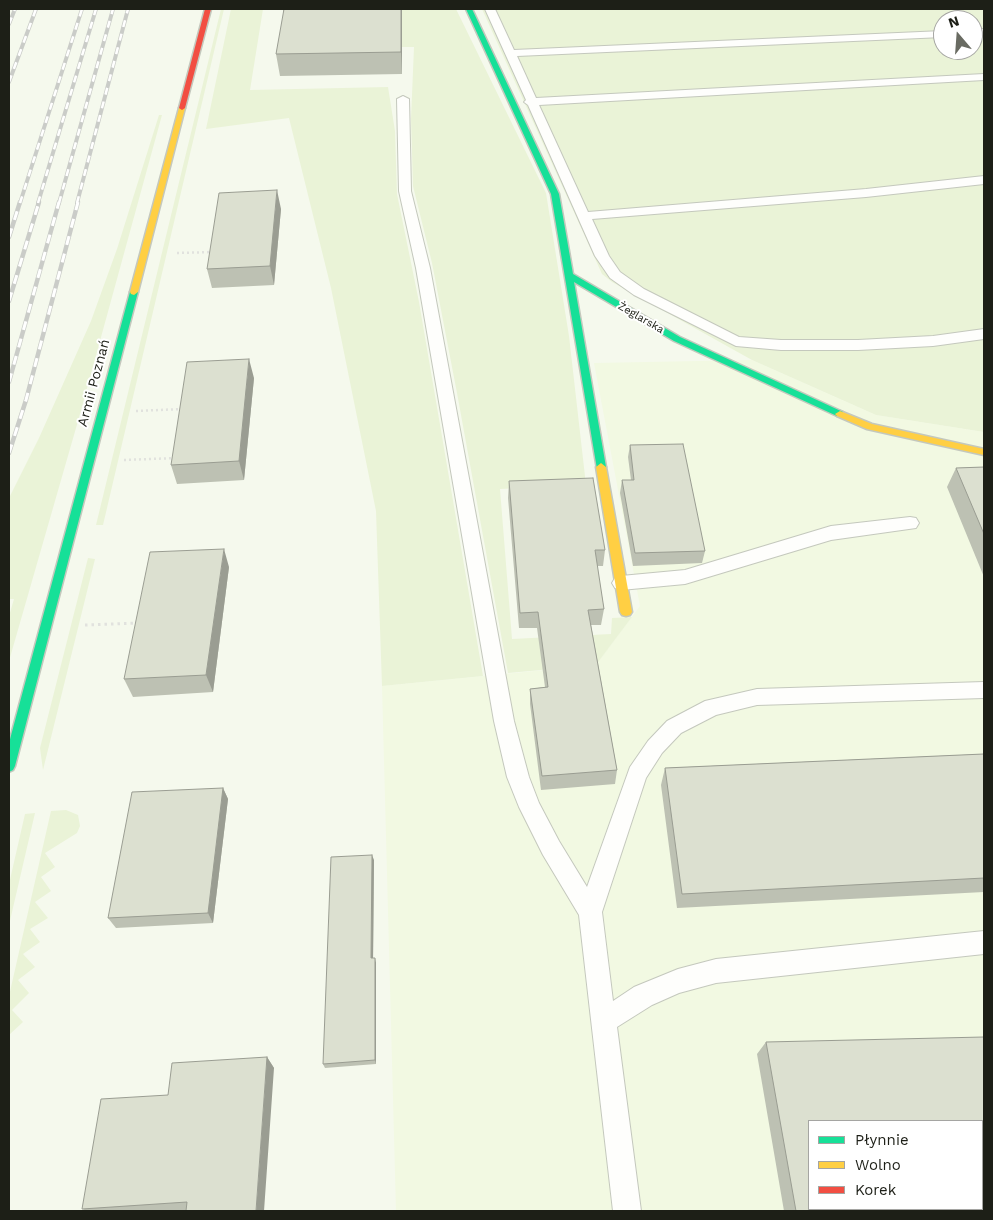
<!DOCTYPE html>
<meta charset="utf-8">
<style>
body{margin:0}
#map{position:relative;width:993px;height:1220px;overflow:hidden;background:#f5f9ed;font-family:"Work Sans",sans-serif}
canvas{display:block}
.frame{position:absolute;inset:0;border:10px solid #1d1f17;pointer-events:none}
.legend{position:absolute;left:808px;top:1120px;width:175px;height:90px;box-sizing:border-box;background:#fff;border:1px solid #a5a5a2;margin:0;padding:6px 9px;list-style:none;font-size:15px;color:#1d1f17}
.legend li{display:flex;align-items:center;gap:10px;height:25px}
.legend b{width:25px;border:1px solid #a5a5a2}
.north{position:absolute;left:933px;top:10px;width:50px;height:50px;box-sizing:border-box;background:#fff;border:1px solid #a5a5a2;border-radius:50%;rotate:342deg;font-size:14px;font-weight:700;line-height:20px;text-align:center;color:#1d1f17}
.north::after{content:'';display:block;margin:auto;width:18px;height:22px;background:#696b62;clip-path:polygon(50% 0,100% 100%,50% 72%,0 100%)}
</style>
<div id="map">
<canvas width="993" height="1220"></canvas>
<div class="frame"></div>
<ul class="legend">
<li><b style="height:6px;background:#16e098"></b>Płynnie</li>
<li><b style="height:6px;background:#ffcf43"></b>Wolno</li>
<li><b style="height:6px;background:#f24e42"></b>Korek</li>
</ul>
<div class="north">N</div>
</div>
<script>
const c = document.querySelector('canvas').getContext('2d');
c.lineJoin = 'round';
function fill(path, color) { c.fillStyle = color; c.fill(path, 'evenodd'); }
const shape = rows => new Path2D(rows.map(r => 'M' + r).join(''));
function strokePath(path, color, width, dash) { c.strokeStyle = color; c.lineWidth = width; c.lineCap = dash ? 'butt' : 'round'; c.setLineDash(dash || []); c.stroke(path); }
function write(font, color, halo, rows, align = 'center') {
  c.font = font + ' "Work Sans",sans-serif'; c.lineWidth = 4; c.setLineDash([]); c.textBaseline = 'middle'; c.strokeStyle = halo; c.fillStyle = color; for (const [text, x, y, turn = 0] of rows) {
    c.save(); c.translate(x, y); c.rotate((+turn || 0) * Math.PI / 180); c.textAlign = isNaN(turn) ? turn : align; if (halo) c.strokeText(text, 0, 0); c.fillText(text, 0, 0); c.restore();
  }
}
fill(shape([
 [752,360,876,415,984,432,984,1211,396,1211,382,686,596,665,640,606,594,363],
 [809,1121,982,1121,982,1209,809,1209]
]), '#f2f9e2');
fill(shape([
 [221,9,224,9,103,525,96,525],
 [231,9,263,9,250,90,388,87,395,131,397,194,419,302,483,676,382,686,376,511,331,288,289,118,206,129],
 [402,9,456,9,546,193,569,336,586,485,500,489,512,639,611,634,612,618,632,617,596,665,508,673,457,393,432,263,413,186,411,119,414,47,401,47],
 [482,9,984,9,984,432,876,415,752,360,612,282,602,274],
 [943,20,973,20,973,50,943,50],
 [159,115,162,115,78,421,9,661,9,616,14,599,9,599,9,498,39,438,91,321,117,249],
 [88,558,95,559,43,770,40,748],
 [66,810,78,815,80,826,77,833,45,853,55,867,41,877,51,891,35,902,48,918,30,929,40,942,23,954,35,967,18,980,29,993,12,1010,23,1022,9,1035,9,996,51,811],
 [35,813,9,925,9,884,25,814]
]), '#eaf3d7');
const lane = shape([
 [485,9,495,9,514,50,943,31,943,37,517,56,536,98,984,74,984,80,539,105,588,212,866,189,984,176,984,184,866,197,592,219,609,256,620,272,644,289,739,337,781,340,858,340,933,336,984,329,984,339,933,346,858,350,781,350,736,346,634,295,610,278,595,256,528,105,524,102,526,100,485,9],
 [973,29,984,29,984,35,973,35,973,29],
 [403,96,409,99,411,191,430,268,514,721,529,777,539,803,559,841,587,887,630,767,648,741,667,721,705,701,757,689,984,682,984,698,757,705,716,715,681,733,662,753,646,778,602,912,613,1001,634,987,678,969,716,959,984,931,984,954,716,983,679,993,652,1005,617,1027,641,1211,613,1211,579,915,543,855,519,807,507,777,494,721,416,268,399,191,397,99,403,96],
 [910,517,916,518,919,523,916,528,831,540,685,584,621,590,615,588,612,583,615,578,621,576,685,570,831,526,910,517]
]);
const fast = shape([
 [466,9,472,9,559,194,573,274,680,337,843,412,843,416,837,416,674,341,574,282,606,467,601,471,597,469,551,194,466,9],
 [134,289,138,292,15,766,13,770,9,772,9,743,130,292,134,289]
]);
const slow = shape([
 [182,106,185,108,138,292,134,295,131,294,130,292,179,108,182,106],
 [840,411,872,424,984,449,984,455,867,429,837,416,835,414,840,411],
 [601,463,606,467,632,612,630,615,626,616,622,615,620,612,596,467,601,463]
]);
const jam = shape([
 [205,9,211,9,185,108,182,110,179,108,205,9]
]);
strokePath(lane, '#c4c8bd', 2);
strokePath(fast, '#c4c8bd', 3);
strokePath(slow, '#c4c8bd', 3);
strokePath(jam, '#c4c8bd', 3);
strokePath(shape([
 [177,253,213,252],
 [136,411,182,409],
 [124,460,176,458]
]), '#e1e2de', 2.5, [2, 3]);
strokePath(shape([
 [85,625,138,623]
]), '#e1e2de', 3, [2.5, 4]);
fill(lane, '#fefefc');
fill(fast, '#16e098');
fill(slow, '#ffcf43');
fill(jam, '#f24e42');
const railFar1 = shape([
 [9,24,15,9],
 [9,82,36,9],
 [20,203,82,9],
 [38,203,96,9],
 [59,203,113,9],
 [77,203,128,9]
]);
const rail = shape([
 [9,237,20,202],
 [9,301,39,202],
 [9,382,59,202],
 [9,453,26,400,78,202]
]);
strokePath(railFar1, '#caccc8', 4);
strokePath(rail, '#caccc8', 4.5);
strokePath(railFar1, '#fff', 2.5, [7]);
strokePath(rail, '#fff', 3, [9]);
fill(shape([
 [283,9,402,9,402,74,280,76,276,54,284,14],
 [281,209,274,285,212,288,207,269],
 [254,378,244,480,177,484,171,465],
 [630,445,705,551,702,563,633,566,620,493,622,480,631,480,628,457],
 [984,467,984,577,947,487,956,468],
 [509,481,605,550,603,566,597,566,604,609,601,625,591,625,617,770,615,784,541,790,530,704,530,689,545,687,537,628,519,628,508,498],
 [229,567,213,692,133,697,124,679],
 [984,754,984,892,677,908,661,785,665,768],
 [223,788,228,799,213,923,116,928,108,918],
 [374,860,373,958,376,963,376,1064,325,1068,323,1064],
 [766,1042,984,1211,784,1211,757,1054],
 [267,1057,274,1068,186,1210,162,1211,87,1211,82,1209,168,1095]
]), '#bdc1b3');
fill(shape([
 [401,9,402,9,402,74,401,52],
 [277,190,281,209,274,285,270,266],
 [249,359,254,378,244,480,239,461],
 [224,549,229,567,213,692,206,675],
 [223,788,228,799,213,923,208,913],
 [372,855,374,860,373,963,371,958],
 [375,958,376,963,376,1064,375,1060],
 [267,1057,274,1068,264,1211,256,1211]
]), '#9a9d92');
const building = shape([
 [284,9,401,9,401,52,276,54,284,9],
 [277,190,270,266,207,269,219,193,277,190],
 [249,359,239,461,171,465,187,362,249,359],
 [683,444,705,551,635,553,622,480,634,480,630,445,683,444],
 [984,467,984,534,956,468,984,467],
 [593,478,605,550,595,550,604,609,588,610,617,770,542,776,530,689,548,687,538,612,520,613,509,481,593,478],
 [224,549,206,675,124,679,150,552,224,549],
 [984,754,984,878,682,894,665,768,984,754],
 [223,788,208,913,108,918,132,792,223,788],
 [372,855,371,958,375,958,375,1060,323,1064,331,857,372,855],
 [984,1037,984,1211,796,1211,766,1042,984,1037],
 [809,1121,982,1121,982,1209,809,1209,809,1121],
 [267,1057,256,1211,186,1211,187,1202,82,1209,101,1099,168,1095,172,1063,267,1057]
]);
fill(building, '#dce0d0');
strokePath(building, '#9a9d92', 1);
write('11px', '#1d1f17', '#fff', [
 ["Żeglarska",641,318,30]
]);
write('14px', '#1d1f17', '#fff', [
 ["Armii Poznań",94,383,-75]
]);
</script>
